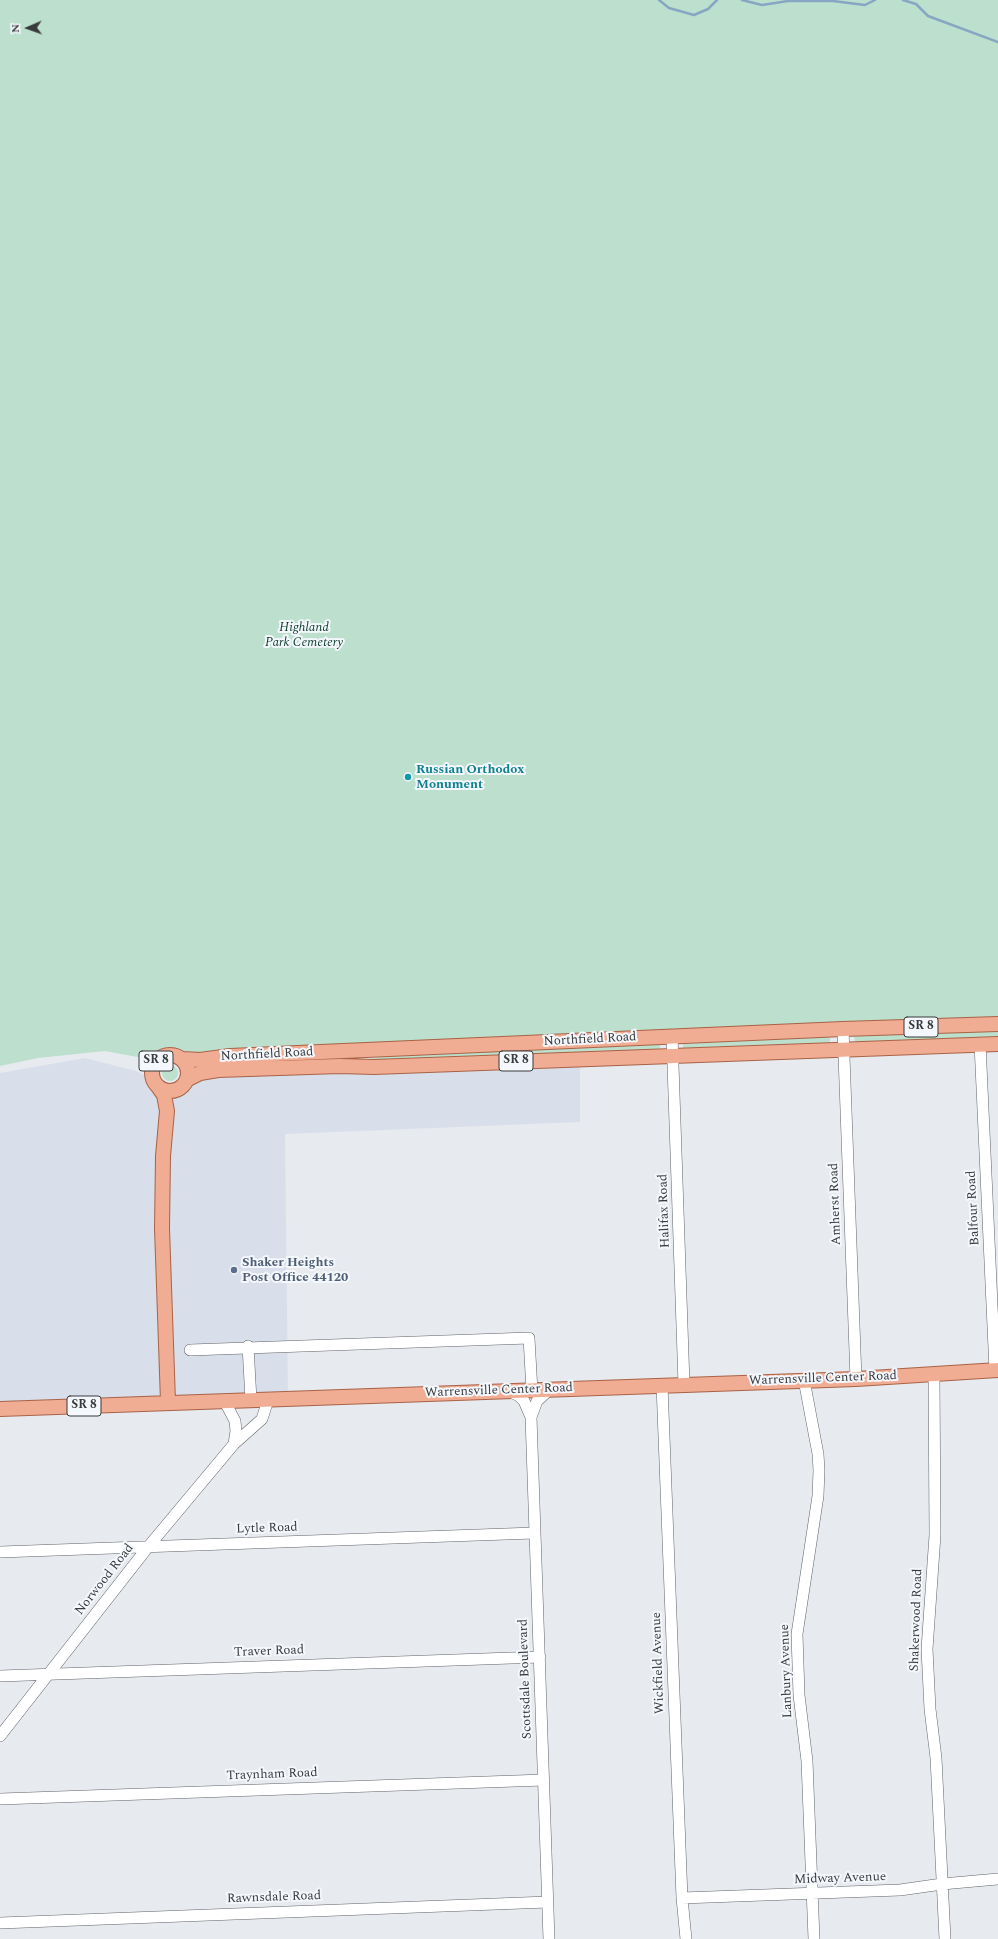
<!DOCTYPE html>
<style>
body{margin:0}
#map{position:relative;width:998px;height:1939px;overflow:hidden;background:#e7eaef;font-family:Spectral,serif}
canvas{display:block}
.north{position:absolute;left:8px;top:8px;width:40px;height:40px;-webkit-text-stroke:3px #f4f7fc;paint-order:stroke;rotate:268deg;font-size:11px;font-weight:700;line-height:16px;text-align:center;color:#383a3c}
.north::after{content:'';display:block;margin:auto;width:14px;height:18px;background:#383a3c;clip-path:polygon(50% 0,100% 100%,50% 72%,0 100%)}
</style>
<div id="map">
<canvas width="998" height="1939"></canvas>
<div class="north">N</div>
</div>
<script>
const c = document.querySelector('canvas').getContext('2d');
c.lineJoin = 'round';
function fill(path, color) { c.fillStyle = color; c.fill(path, 'evenodd'); }
const shape = rows => new Path2D(rows.map(r => 'M' + r).join(''));
function strokePath(path, color, width, dash) { c.strokeStyle = color; c.lineWidth = width; c.lineCap = dash ? 'butt' : 'round'; c.setLineDash(dash || []); c.stroke(path); }
function write(font, color, halo, rows, align = 'center') {
  c.font = font + ' Spectral,serif'; c.lineWidth = 4; c.setLineDash([]); c.textBaseline = 'middle'; c.strokeStyle = halo; c.fillStyle = color; for (const [text, x, y, turn = 0] of rows) {
    c.save(); c.translate(x, y); c.rotate((+turn || 0) * Math.PI / 180); c.textAlign = isNaN(turn) ? turn : align; if (halo) c.strokeText(text, 0, 0); c.fillText(text, 0, 0); c.restore();
  }
}
fill(shape([
 [85,1058,136,1071,153,1079,157,1086,173,1091,181,1088,200,1073,580,1059,580,1122,285,1134,288,1399,0,1409,0,1073]
]), '#d8dfeb');
fill(shape([
 [0,0,998,0,998,1018,454,1039,190,1056,169,1050,143,1058,105,1051,38,1058,0,1066],
 [998,1030,998,1037,855,1042,854,1036],
 [827,1037,830,1038,830,1042,828,1044,683,1049,683,1044],
 [660,1043,660,1050,369,1062,368,1059,416,1052],
 '162 1073a8 8 0 1 1 16 0a8 8 0 1 1-16 0Z'
]), '#bce0cd');
strokePath(shape([
 [659,0,669,8,694,15,708,9,717,0],
 [742,0,762,5,788,1,833,1,865,5,875,0],
 [903,0,916,4,928,16,998,42]
]), '#88a6c4', 2.5);
const minor = shape([
 [843,1029,856,1379],
 [672,1036,684,1384],
 [980,1044,995,1370],
 [248,1346,251,1400],
 [190,1350,529,1338,532,1391],
 [934,1374,935,1535,927,1649,930,1709,936,1758,945,1939],
 [804,1380,818,1454,819,1470,818,1496,797,1634,799,1695,807,1761,814,1939],
 [662,1385,682,1898,686,1939],
 [509,1391,519,1396,524,1401,531,1417,549,1939],
 [224,1400,235,1421,236,1431,234,1444],
 [531,1417,537,1401,550,1389],
 [0,1552,534,1533],
 [0,1676,540,1657],
 [0,1736,148,1547,234,1444,262,1419,268,1400],
 [0,1799,544,1780],
 [682,1898,900,1890,942,1884,998,1879],
 [0,1923,548,1902]
]);
const major = shape([
 '152 1073a18 18 0 1 1 36 0a18 18 0 1 1-36 0Z',
 [183,1059,200,1060,230,1056,843,1029,998,1024],
 [188,1079,200,1073,218,1070,340,1066,374,1067,998,1044],
 [159,1088,164,1095,167,1111,163,1156,162,1228,168,1402],
 [0,1409,856,1379,998,1370]
]);
strokePath(minor, '#616368', 12);
strokePath(major, '#a96246', 16);
strokePath(minor, '#fff', 11);
strokePath(major, '#f0ad94', 14);
for (const [x, y, r, color] of [
 [408,777,4,"#0f9aa8"],
 [234,1270,4,"#5c6f8a"]
]) { const dot = new Path2D(); dot.arc(x, y, r, 0, 2 * Math.PI); c.fillStyle = color; c.fill(dot); strokePath(dot, '#f4f7fc', 1.5); }
for (const [x, y, w] of [
 [921,1027,34],
 [156,1061,34],
 [516,1061,34],
 [84,1406,34]
]) { const box = new Path2D(); box.roundRect(x - w / 2, y - 10, w, 20, 3); c.fillStyle = '#f4f7fc'; c.fill(box); strokePath(box, '#383a3c', 1); }
write('bold 12px', '#383a3c', null, [
 ["SR 8",921,1027],
 ["SR 8",156,1061],
 ["SR 8",516,1061],
 ["SR 8",84,1406]
]);
write('italic 13px', '#12412e', '#f4f7fc', [
 ["Highland",304,628],
 ["Park Cemetery",304,643]
]);
write('bold 13px', '#0d838f', '#f4f7fc', [
 ["Russian Orthodox",416,770],
 ["Monument",416,785]
], 'left');
write('13px', '#383a3c', '#f4f7fc', [
 ["Northfield Road",590,1040,-3],
 ["Northfield Road",267,1055,-3],
 ["Amherst Road",836,1204,-92],
 ["Balfour Road",974,1208,-93],
 ["Halifax Road",665,1211,-92],
 ["Warrensville Center Road",823,1379,-2],
 ["Warrensville Center Road",499,1391,-2],
 ["Lytle Road",267,1529,-2],
 ["Norwood Road",105,1580,-52],
 ["Shakerwood Road",917,1620,-88],
 ["Traver Road",269,1652,-2],
 ["Wickfield Avenue",659,1663,-92],
 ["Lanbury Avenue",787,1671,-92],
 ["Scottsdale Boulevard",526,1679,-92],
 ["Traynham Road",272,1775,-2],
 ["Midway Avenue",840,1879,-2],
 ["Rawnsdale Road",274,1898,-2]
]);
write('bold 13px', '#4e5e75', '#f4f7fc', [
 ["Shaker Heights",242,1263],
 ["Post Office 44120",242,1278]
], 'left');
</script>
